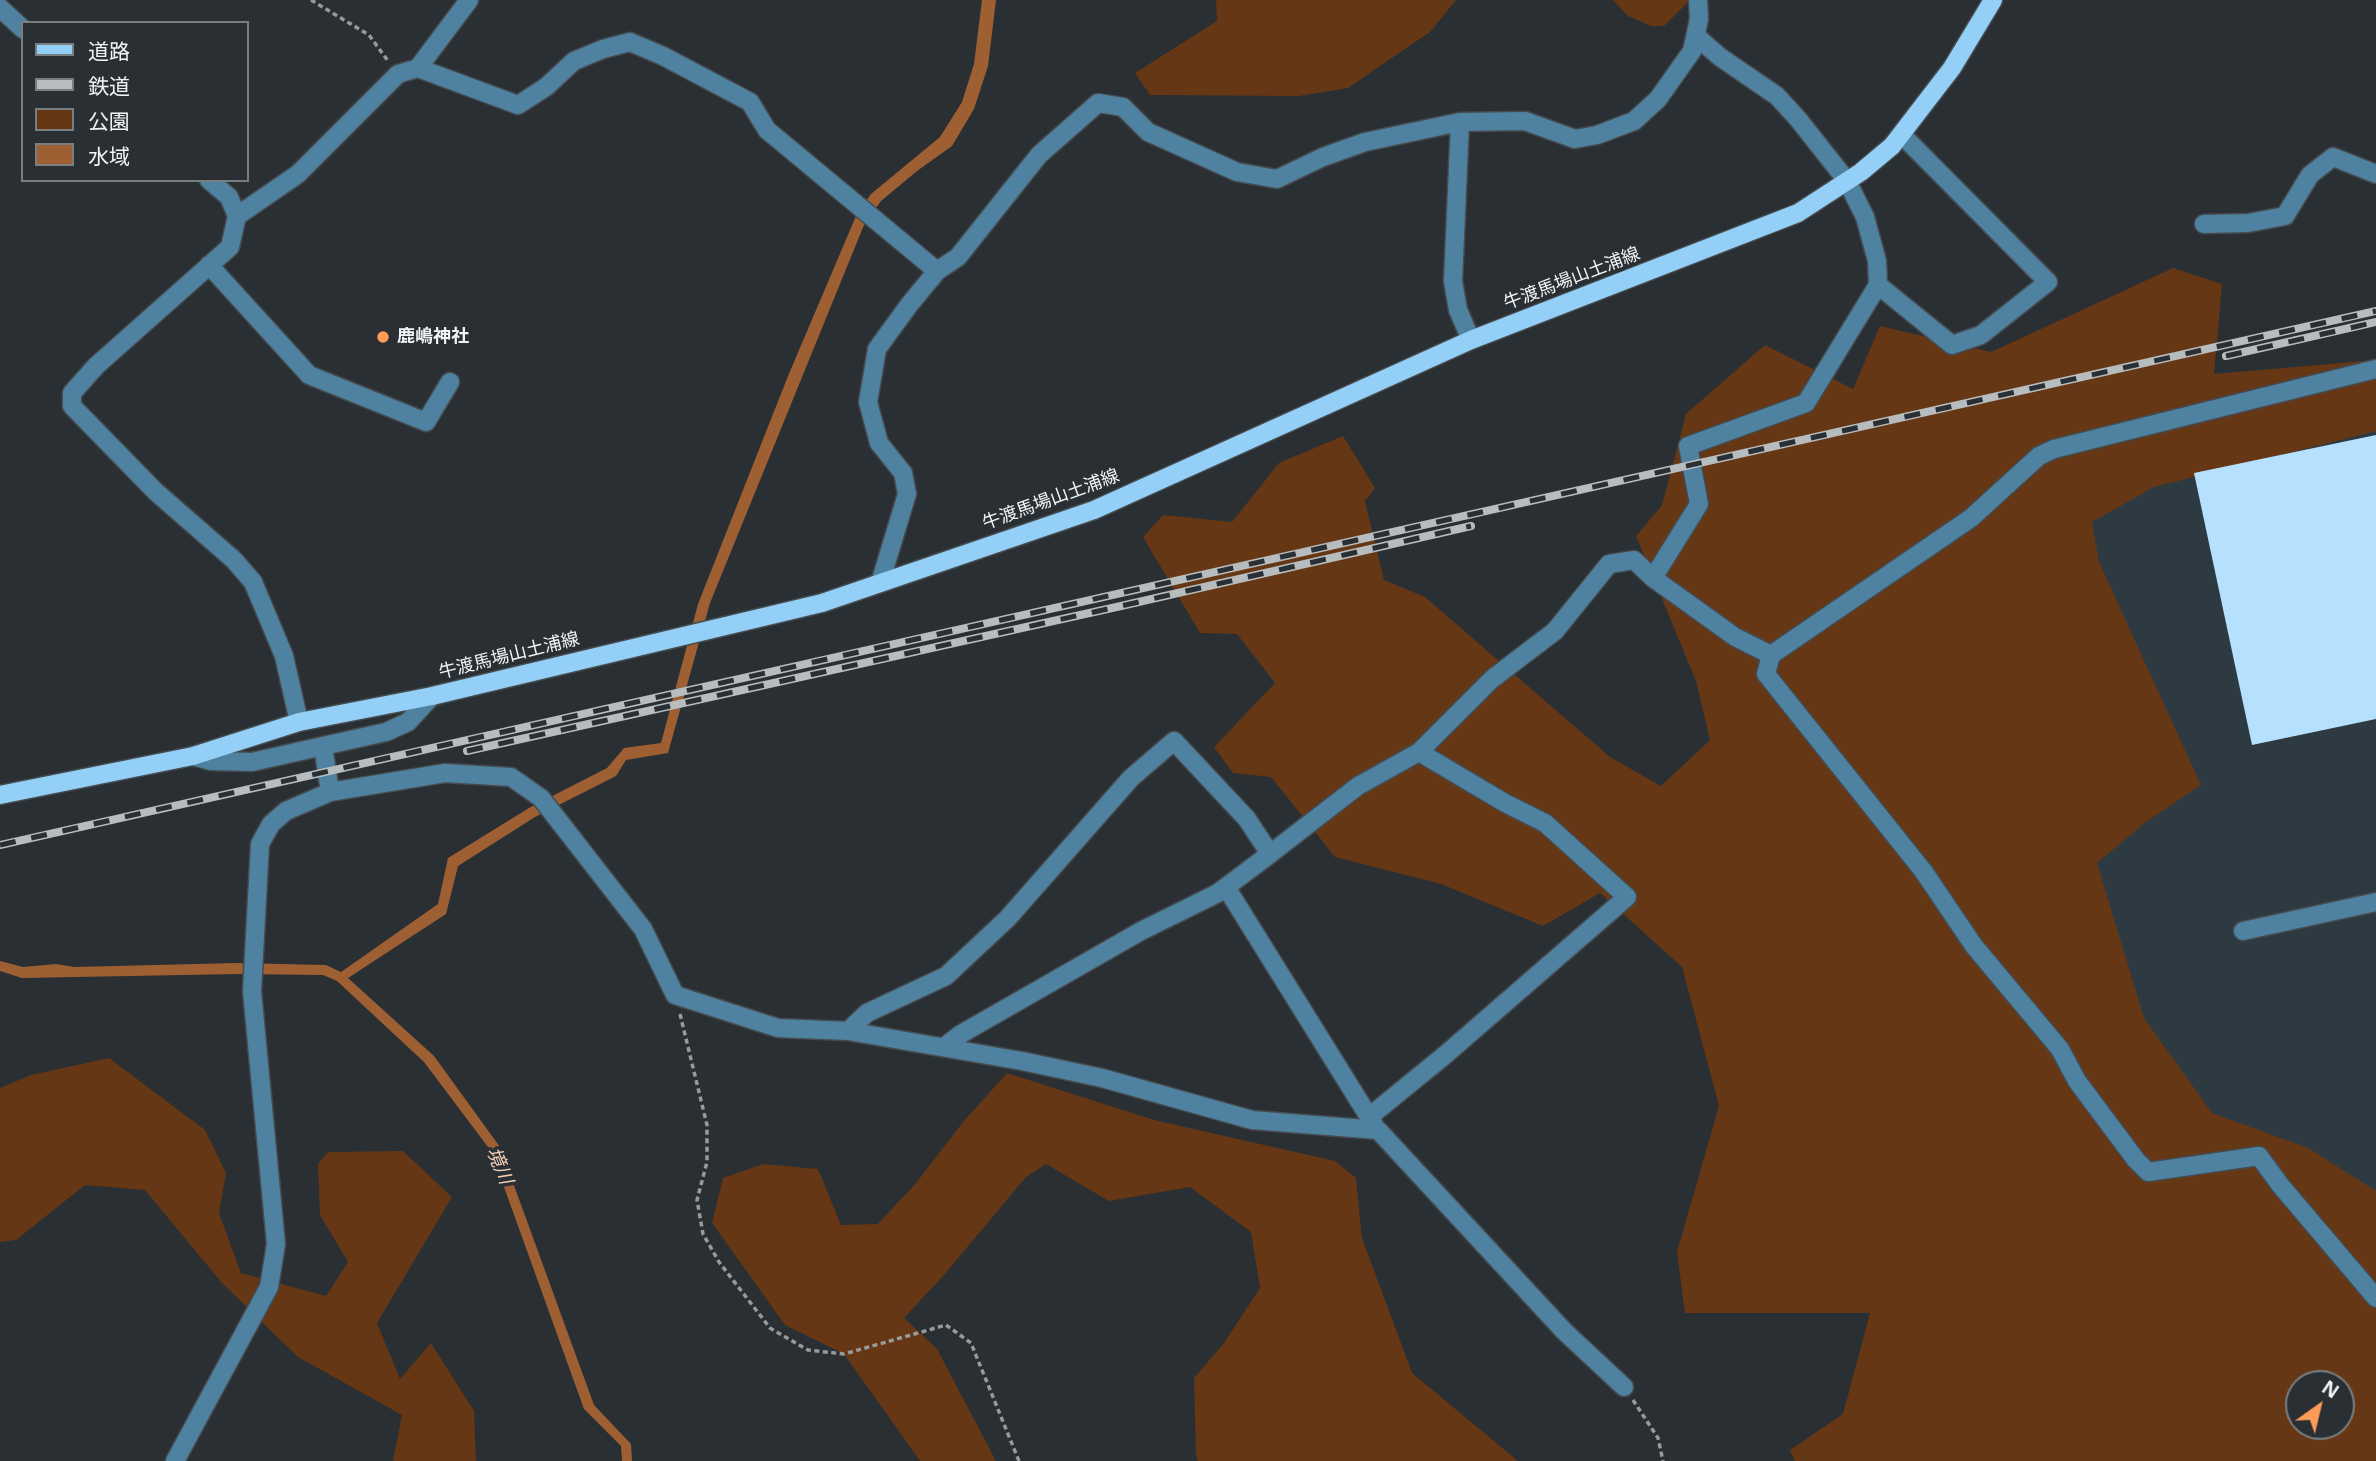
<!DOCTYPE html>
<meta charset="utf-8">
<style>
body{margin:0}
#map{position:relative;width:2376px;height:1461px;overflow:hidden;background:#292f33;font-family:"Open Sans","Noto Sans JP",sans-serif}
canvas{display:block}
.legend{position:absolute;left:21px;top:21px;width:228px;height:161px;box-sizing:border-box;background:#292f33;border:2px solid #797e81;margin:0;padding:9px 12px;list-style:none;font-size:21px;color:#f0f4f6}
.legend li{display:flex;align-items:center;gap:14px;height:35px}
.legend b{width:35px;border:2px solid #797e81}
.north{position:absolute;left:2285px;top:1370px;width:70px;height:70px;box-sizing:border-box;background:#292f33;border:2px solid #797e81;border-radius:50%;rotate:34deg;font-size:19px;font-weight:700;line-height:28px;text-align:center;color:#f0f4f6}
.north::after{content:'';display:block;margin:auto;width:24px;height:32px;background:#fe9c57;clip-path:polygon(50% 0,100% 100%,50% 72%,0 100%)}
</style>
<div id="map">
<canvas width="2376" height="1461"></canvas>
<ul class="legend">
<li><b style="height:9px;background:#93cff6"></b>道路</li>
<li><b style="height:9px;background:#b7bcbe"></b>鉄道</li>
<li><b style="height:19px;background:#663714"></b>公園</li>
<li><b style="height:19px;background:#9e5f33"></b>水域</li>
</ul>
<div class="north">N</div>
</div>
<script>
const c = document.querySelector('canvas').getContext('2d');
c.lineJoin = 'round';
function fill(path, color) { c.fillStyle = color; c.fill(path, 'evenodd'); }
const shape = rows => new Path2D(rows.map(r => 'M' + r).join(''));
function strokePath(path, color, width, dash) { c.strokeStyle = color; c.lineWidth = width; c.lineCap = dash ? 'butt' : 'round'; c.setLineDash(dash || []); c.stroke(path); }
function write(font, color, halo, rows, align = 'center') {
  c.font = font + ' "Open Sans","Noto Sans JP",sans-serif'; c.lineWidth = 7; c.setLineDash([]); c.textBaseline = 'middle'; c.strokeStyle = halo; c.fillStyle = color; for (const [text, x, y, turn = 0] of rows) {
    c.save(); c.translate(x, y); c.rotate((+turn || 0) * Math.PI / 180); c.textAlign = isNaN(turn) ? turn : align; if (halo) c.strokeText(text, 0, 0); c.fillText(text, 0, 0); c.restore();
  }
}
fill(shape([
 [2376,364,2376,1395,1846,610]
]), '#2e3a41');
fill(shape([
 [1216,0,1456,0,1430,32,1348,88,1299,96,1150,95,1135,73,1217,21],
 [1613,0,1690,0,1664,26,1651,26,1628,16],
 [2173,268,2222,284,2214,374,2376,360,2376,431,2154,487,2092,522,2099,562,2201,785,2146,822,2097,863,2144,1018,2212,1113,2308,1148,2376,1191,2376,1461,1795,1461,1790,1450,1843,1414,1870,1313,1685,1313,1677,1252,1719,1106,1682,967,1600,893,1543,926,1441,884,1335,857,1271,777,1233,773,1214,747,1275,683,1237,634,1200,633,1143,537,1163,515,1232,522,1279,463,1343,436,1375,488,1365,501,1384,580,1425,597,1610,757,1661,786,1710,740,1696,681,1636,536,1662,505,1686,414,1765,345,1853,389,1880,326,1991,352],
 [2299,1384,2341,1384,2341,1426,2299,1426],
 [109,1058,205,1130,226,1173,219,1213,241,1273,326,1296,348,1262,320,1215,318,1164,328,1152,403,1151,452,1197,377,1323,400,1379,431,1343,474,1411,476,1461,393,1461,402,1415,298,1357,222,1283,145,1190,85,1185,16,1240,0,1242,0,1088,31,1075],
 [1007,1073,1154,1120,1335,1161,1356,1178,1362,1238,1412,1373,1518,1461,1198,1461,1196,1454,1194,1378,1224,1343,1260,1288,1251,1232,1190,1187,1109,1201,1046,1164,1026,1177,944,1275,904,1318,937,1349,996,1461,920,1461,844,1354,785,1325,712,1223,723,1178,763,1164,818,1169,841,1225,878,1224,916,1183,963,1122]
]), '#663714');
fill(shape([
 [982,0,996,0,988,66,974,109,952,146,917,171,881,201,864,225,710,603,668,753,626,760,616,776,535,817,458,866,446,914,348,978,434,1056,500,1147,594,1405,631,1444,632,1461,622,1461,621,1446,584,1409,491,1151,424,1062,337,981,323,975,238,974,22,978,0,971,0,961,23,967,56,964,74,967,237,963,326,965,341,972,438,904,448,858,529,808,607,768,624,748,661,743,698,604,788,376,856,216,871,194,940,137,962,102,974,64]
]), '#9e5f33');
fill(shape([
 [2376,435,2376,719,2252,745,2194,473]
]), '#b5e0fe');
const minor = shape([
 [0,8,23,29],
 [418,68,518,105,546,87,574,61,603,49,630,42,663,56,750,102,767,130,937,271],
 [1460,122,1453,281,1458,310,1471,340],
 [209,180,229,197,237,216,230,247,96,366,72,393,72,406,156,492,234,560,253,582,284,656,299,722],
 [237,216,298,174,398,74,418,68,469,0],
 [2204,224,2248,223,2285,216,2310,175,2333,157,2376,174],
 [209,265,309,375,426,422,450,382],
 [1878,285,1952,345,1981,335,2048,282,1902,135],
 [2376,369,2054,449,2039,456,1971,518,1771,655,1766,674,1924,872,1974,946,2060,1049,2077,1081,2136,1160,2148,1172,2259,1156,2281,1186,2376,1298],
 [1653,578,1699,504,1688,446,1806,403,1878,285,1877,261,1865,217,1847,181,1798,119,1777,96,1720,57,1696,36],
 [880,583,907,494,903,473,879,443,868,402,877,349,909,305,937,271,958,257,1039,155,1098,103,1123,107,1148,132,1237,172,1277,179,1323,157,1365,142,1460,122,1525,121,1575,139,1597,135,1634,121,1658,99,1692,51,1699,19,1698,0],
 [193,756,211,761,252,762,323,746],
 [330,792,323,746,386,732,408,722,432,696],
 [1270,854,1358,786,1419,752,1492,679,1555,631,1609,564,1634,560,1653,578,1735,637,1771,655],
 [1226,887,1374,1125],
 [2243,931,2376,902],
 [848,1031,867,1013,946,976,1008,918,1131,778,1174,741,1247,819,1270,854,1218,893,1141,931,961,1034,944,1047],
 [1369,1117,1445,1055,1627,897,1545,823,1505,803,1419,752],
 [175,1461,269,1287,276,1244,252,991,260,844,271,824,286,811,330,792,445,773,511,777,541,798,643,929,675,995,778,1028,848,1031,1022,1061,1102,1078,1252,1120,1378,1130,1564,1331,1624,1387]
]);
const major = shape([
 [0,795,193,756,299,722,432,696,822,603,1094,510,1471,340,1798,213,1861,172,1892,146,1952,68,1993,0]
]);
strokePath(minor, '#454b4e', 21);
strokePath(major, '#454b4e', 21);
strokePath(shape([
 [311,0,369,35,388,61],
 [680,1014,707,1125,707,1162,697,1200,703,1234,719,1262,770,1328,808,1350,844,1354,946,1325,971,1343,1019,1461],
 [1633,1400,1658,1438,1663,1461]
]), '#969b9e', 3.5, [5, 3.5]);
strokePath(minor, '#4f81a0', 18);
strokePath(major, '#93cff6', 18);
const rail = shape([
 [2226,356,2376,322],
 [467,751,1121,606,1471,526],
 [0,845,2376,311]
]);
strokePath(rail, '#b7bcbe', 8);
strokePath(rail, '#292f33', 5, [16]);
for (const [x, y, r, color] of [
 [383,337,7,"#fe9c57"]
]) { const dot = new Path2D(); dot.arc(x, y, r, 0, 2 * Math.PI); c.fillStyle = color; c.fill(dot); strokePath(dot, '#292f33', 2.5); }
write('18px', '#f0f4f6', '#292f33', [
 ["牛渡馬場山土浦線",1572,279,-21],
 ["牛渡馬場山土浦線",1051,500,-20],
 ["牛渡馬場山土浦線",509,656,-14]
]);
write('bold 18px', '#f0f4f6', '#292f33', [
 ["鹿嶋神社",397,337]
], 'left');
write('italic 19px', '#f4cfb7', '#292f33', [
 ["境川",499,1166,67]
]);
</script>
